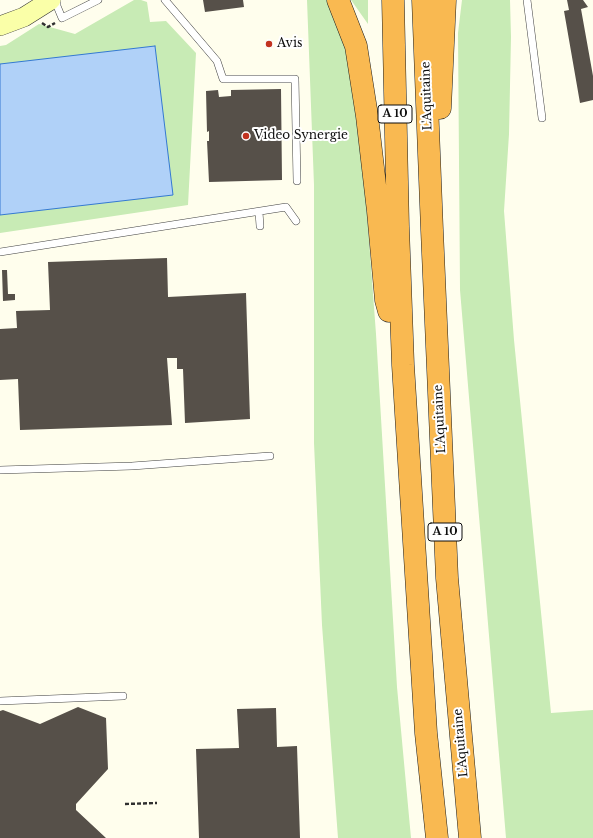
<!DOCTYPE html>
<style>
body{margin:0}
canvas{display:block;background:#fffeed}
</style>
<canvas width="593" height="838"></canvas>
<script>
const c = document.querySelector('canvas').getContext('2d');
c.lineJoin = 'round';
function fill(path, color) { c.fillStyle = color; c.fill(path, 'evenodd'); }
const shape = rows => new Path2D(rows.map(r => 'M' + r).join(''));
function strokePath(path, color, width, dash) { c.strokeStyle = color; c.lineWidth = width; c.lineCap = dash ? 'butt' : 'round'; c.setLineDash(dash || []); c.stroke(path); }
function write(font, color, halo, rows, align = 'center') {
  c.font = font + ' "Libre Baskerville",serif'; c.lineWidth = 4; c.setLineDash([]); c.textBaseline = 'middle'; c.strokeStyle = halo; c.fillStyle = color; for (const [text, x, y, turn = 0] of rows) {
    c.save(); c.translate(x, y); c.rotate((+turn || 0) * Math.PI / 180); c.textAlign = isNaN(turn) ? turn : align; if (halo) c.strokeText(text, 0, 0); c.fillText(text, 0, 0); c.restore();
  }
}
fill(shape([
 [134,0,141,0,147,2,150,22,166,21,196,53,188,205,0,233,0,46,6,45,39,24,75,34],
 [307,0,327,0,344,35,360,119,376,334,397,687,411,838,338,838,322,625,314,443,314,185],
 [351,0,368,0,368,24],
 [462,0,510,0,511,37,509,134,504,211,514,340,551,713,593,710,593,838,506,838,460,290,458,33]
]), '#c8ebb5');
const water = shape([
 [155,46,173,195,0,215,0,64,155,46]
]);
fill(water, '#b0d1f8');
strokePath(water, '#3479d2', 1);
fill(shape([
 [203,0,243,0,244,7,205,12],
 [567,0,583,0,588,7,581,9,593,76,593,100,580,103,564,11,569,10],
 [281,89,282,180,209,182,207,141,209,141,209,131,207,132,206,91,218,90,219,97,231,96,231,90],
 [167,258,168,297,246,293,250,419,185,423,183,369,177,369,177,358,167,358,172,425,20,430,18,379,0,380,0,329,17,328,16,311,50,310,48,262],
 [2,270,7,270,8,294,15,294,15,300,3,301],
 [78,707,106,718,108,769,76,804,76,810,106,838,0,838,0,711,3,710,40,724],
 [276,708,277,747,297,746,300,838,199,838,196,749,239,748,237,709]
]), '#565049');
const lane = shape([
 [57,0,57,6,62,18,98,0],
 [165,0,217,61,223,79,295,79,297,181],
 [527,0,542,118],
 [259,212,260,226],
 [0,252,286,207,296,221],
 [0,470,132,466,270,456],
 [0,701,123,696]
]);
const secondary = shape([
 [0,26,24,17,51,0]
]);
const highway = shape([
 [338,0,356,46,367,116,378,211,386,300,389,311],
 [393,0,398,227,403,365,426,733,437,838],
 [423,0,432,230,447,578,470,838],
 [440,108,445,0]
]);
strokePath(lane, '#404040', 8);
strokePath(secondary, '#2f2f2f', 20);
strokePath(highway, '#1e1e1e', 23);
strokePath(shape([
 [42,23,48,27,55,23],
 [125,804,157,803]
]), '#2f2f2f', 2.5, [4, 2]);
strokePath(lane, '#fff', 7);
strokePath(secondary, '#faffa8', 19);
strokePath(highway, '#f9b951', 22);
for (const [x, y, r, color] of [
 [269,44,4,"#c23320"],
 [246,136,4,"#c23320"]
]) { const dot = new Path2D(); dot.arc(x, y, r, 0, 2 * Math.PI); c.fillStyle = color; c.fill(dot); strokePath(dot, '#fff', 1.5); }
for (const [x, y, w] of [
 [395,114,34],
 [445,532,34]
]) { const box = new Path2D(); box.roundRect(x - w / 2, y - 9, w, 18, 3); c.fillStyle = '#fff'; c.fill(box); strokePath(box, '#0d0d0d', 1); }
write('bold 11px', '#0d0d0d', null, [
 ["A 10",395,114],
 ["A 10",445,532]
]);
write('12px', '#0d0d0d', '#fff', [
 ["Avis",277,44],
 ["Video Synergie",254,136]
], 'left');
write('12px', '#0d0d0d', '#fff', [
 ["L'Aquitaine",427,96,-92],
 ["L'Aquitaine",440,419,-93],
 ["L'Aquitaine",461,743,-95]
]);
</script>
